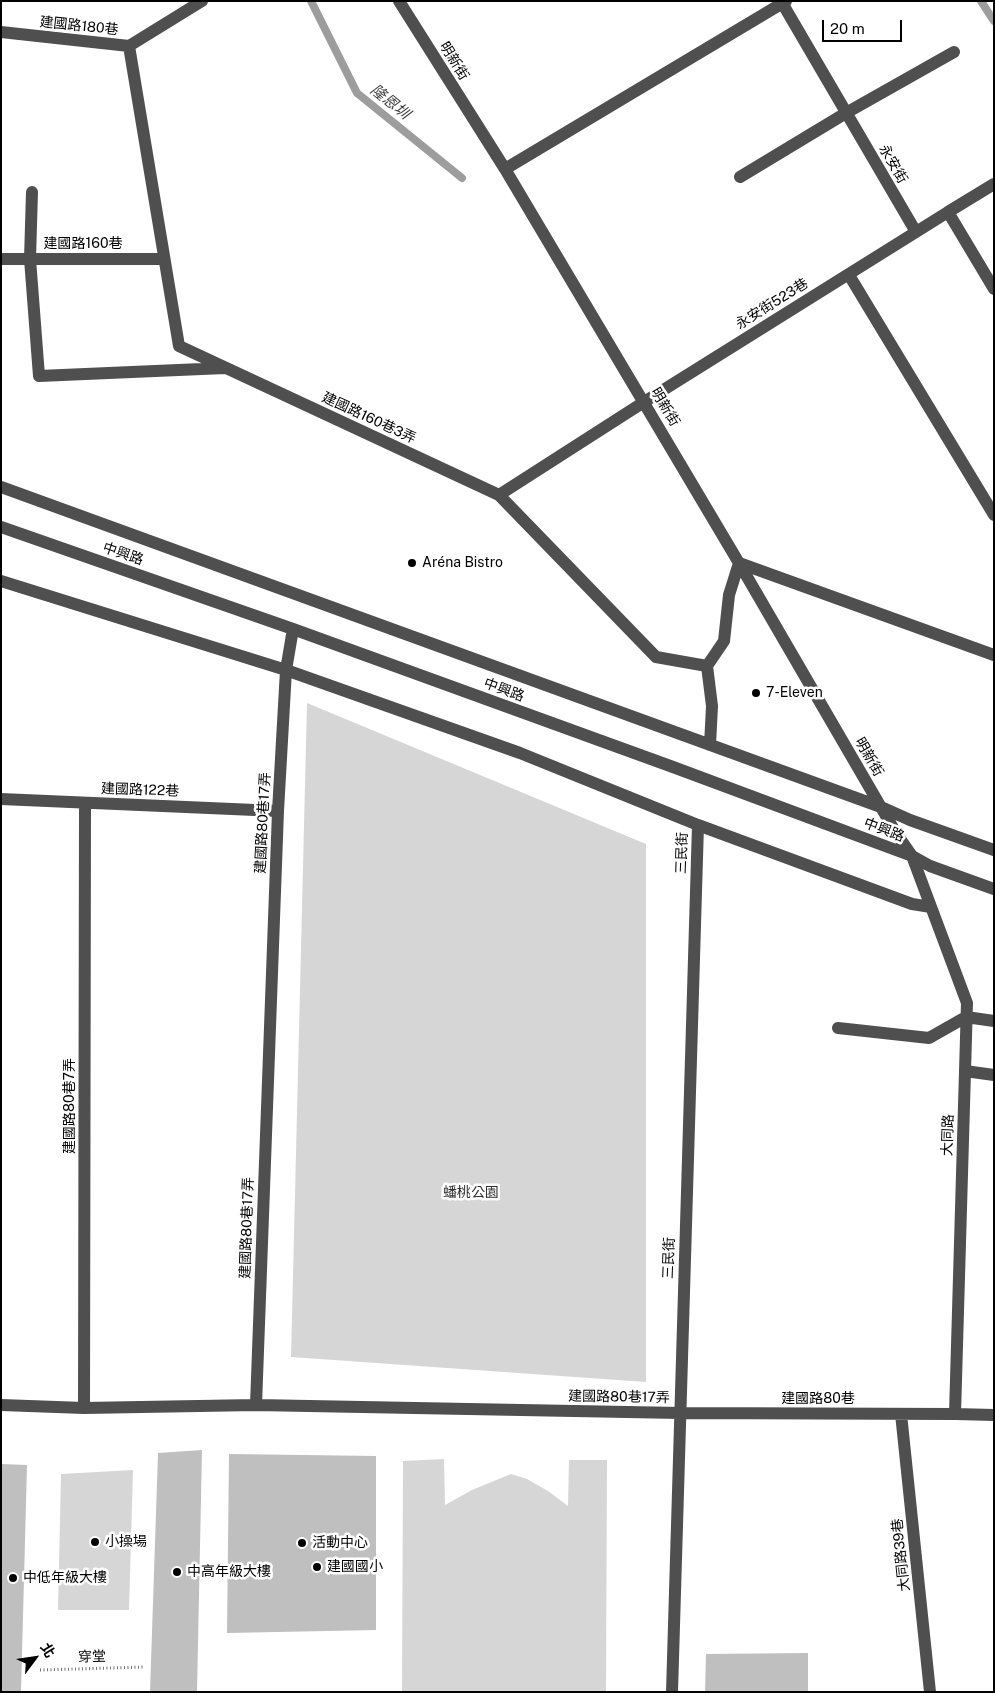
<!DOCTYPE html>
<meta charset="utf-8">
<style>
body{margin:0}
#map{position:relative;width:995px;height:1693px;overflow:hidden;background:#fff;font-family:"Public Sans","Noto Sans TC",sans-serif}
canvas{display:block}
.frame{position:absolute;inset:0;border:2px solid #000;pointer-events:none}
.north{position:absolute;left:10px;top:1633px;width:50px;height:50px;-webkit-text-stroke:4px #fff;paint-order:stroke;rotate:59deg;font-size:14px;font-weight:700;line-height:20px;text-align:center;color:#000}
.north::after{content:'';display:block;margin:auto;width:18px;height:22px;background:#000;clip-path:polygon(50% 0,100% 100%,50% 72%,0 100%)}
.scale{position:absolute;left:822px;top:20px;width:80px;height:22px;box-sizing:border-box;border:2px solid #000;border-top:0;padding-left:6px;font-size:15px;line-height:18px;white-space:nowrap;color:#000;-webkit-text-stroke:4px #fff;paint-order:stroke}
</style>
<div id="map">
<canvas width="995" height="1693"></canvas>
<div class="frame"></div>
<div class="north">北</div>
<div class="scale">20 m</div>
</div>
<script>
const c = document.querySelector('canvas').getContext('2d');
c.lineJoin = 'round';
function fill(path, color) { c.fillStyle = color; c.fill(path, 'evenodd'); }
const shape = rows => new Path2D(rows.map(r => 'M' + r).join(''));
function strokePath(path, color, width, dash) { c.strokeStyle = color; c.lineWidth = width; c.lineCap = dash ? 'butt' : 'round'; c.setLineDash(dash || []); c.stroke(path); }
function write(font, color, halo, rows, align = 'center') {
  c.font = font + ' "Public Sans","Noto Sans TC",sans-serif'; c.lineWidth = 5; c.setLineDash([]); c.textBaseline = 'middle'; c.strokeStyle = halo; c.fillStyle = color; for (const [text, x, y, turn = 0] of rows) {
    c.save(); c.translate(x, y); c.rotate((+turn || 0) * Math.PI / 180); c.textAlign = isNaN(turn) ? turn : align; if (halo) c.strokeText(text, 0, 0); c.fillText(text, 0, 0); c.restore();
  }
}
fill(shape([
 [307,703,646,844,646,1382,291,1357],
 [444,1459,445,1505,472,1490,511,1474,527,1479,548,1491,568,1506,569,1460,607,1460,606,1692,402,1692,403,1461],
 [133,1470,129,1610,58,1610,61,1474]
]), '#d6d6d6');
strokePath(shape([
 [311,1,357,93,462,178],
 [981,1,994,21]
]), '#9d9d9d', 8);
fill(shape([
 [202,1450,197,1692,150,1692,158,1453],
 [229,1454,376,1456,376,1630,227,1633],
 [1,1464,27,1465,21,1692,1,1692],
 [808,1653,808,1692,705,1692,706,1654]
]), '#bfbfbf');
strokePath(shape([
 [40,1670,145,1667]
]), '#717171', 3, [1, 2.5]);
strokePath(shape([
 [399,1,505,169,739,563,896,833,912,856,967,1003,955,1414,994,1415],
 [781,1,916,232],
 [1,32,129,46,202,1],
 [129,46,179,346,499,495,656,657,707,666,712,706,710,745],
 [505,169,786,1],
 [740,177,846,113,954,52],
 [32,192,30,259,39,376,225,368],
 [948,212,994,184],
 [1,259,164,259],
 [849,275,994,515],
 [1,487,881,807,910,820,994,850],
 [499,495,644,402,948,212,994,289],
 [1,527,293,629,673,767,912,856,930,866,994,889],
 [1,581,286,670,520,753,698,825,912,904,931,907],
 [293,629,286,670,278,811,256,1405,680,1413,955,1414],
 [707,666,724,641,729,595,739,563,994,655],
 [1,799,278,811],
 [838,1028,929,1038,966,1017,994,1021],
 [965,1071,994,1075],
 [1,1405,84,1408,256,1405],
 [84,1408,85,803],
 [901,1414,930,1692],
 [672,1692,698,825]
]), '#4f4f4f', 12);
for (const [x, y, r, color] of [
 [412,563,5,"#000"],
 [756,693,5,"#000"],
 [95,1542,5,"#000"],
 [302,1543,5,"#000"],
 [317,1567,5,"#000"],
 [177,1572,5,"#000"],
 [13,1578,5,"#000"]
]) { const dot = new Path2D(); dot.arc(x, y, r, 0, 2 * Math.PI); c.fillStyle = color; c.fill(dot); strokePath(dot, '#fff', 2); }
write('14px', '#000', '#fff', [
 ["建國路180巷",79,26,6],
 ["明新街",454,61,58],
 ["永安街",893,164,60],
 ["建國路160巷",83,244],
 ["永安街523巷",772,304,-32],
 ["明新街",665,407,59],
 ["建國路160巷3弄",369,418,25],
 ["中興路",123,554,19],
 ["中興路",504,690,20],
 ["明新街",869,757,60],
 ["建國路122巷",140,790,2],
 ["建國路80巷17弄",263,823,-87],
 ["中興路",884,830,21],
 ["三民街",682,853,-88],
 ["建國路80巷7弄",70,1106,-90],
 ["大同路",948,1135,-88],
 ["建國路80巷17弄",247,1228,-88],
 ["三民街",669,1258,-88],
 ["建國路80巷17弄",619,1397,1],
 ["建國路80巷",818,1399],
 ["大同路39巷",901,1555,-96],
 ["穿堂",92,1657,-1]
]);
write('14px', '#000', '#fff', [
 ["Aréna Bistro",422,563],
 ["7-Eleven",766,693],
 ["小操場",105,1542],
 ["活動中心",312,1543],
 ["建國國小",327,1567],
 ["中高年級大樓",187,1572],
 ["中低年級大樓",23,1578]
], 'left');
write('14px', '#2d2d2d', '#fff', [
 ["蟠桃公園",471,1193]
]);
write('italic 15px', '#3e3e3e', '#fff', [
 ["隆恩圳",390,102,39]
]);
</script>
